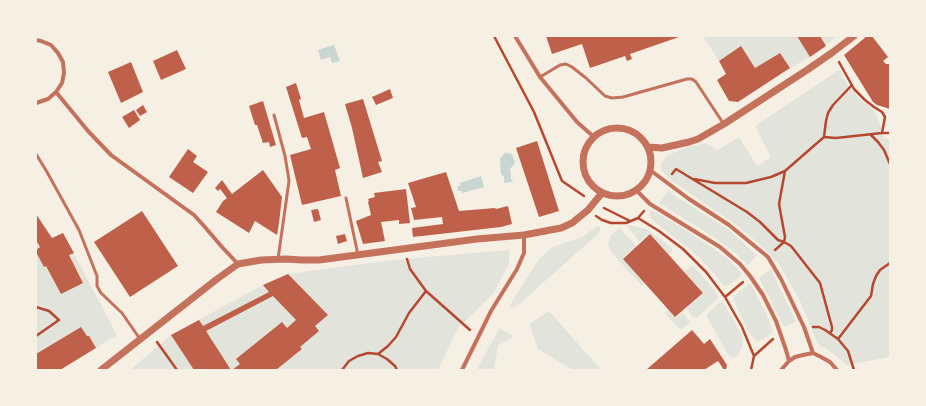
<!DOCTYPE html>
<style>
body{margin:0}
#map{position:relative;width:926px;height:406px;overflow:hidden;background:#f6efe4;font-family:"Noto Sans",sans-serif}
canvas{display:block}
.frame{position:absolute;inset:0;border:37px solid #f6efe4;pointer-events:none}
</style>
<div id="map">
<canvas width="926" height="406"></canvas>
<div class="frame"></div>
</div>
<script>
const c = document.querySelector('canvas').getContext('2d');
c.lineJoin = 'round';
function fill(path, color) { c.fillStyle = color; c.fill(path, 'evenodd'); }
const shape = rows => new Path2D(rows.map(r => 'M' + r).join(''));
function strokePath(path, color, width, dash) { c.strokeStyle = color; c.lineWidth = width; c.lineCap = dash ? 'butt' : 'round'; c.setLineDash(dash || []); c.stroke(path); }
fill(shape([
 [703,36,838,36,810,57,790,68,780,53,755,68,741,47,719,61],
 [840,69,845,81,853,91,861,100,873,109,879,121,884,138,890,139,890,357,847,365,834,354,818,344,800,301,781,267,766,250,739,227,672,181,661,170,661,163,668,155,685,148,705,143,718,150,739,137,757,166,771,157,755,126],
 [668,191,729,230,757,255,748,265,733,251,717,239,659,203],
 [651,209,690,233,723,255,739,270,742,275,729,285,724,286,703,261,686,246,654,222,649,214],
 [36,214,52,238,63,233,117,335,60,370,36,370],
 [628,225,647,229,673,249,669,255,650,233,640,242,627,226],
 [598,226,601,227,599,233,517,306,511,308,510,305,539,259,552,247,582,237],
 [620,228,636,246,622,258,645,283,642,286,611,252,608,245,611,235],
 [509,250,509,264,493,294,458,328,438,370,130,370,171,335,263,285,288,274,392,260],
 [691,266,694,267,712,287,718,296,717,299,696,318,693,317,686,309,704,293,684,272],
 [771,269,796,322,784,327,759,278],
 [750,283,765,311,773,332,763,340,757,341,750,335,734,301,734,296],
 [723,302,742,335,743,344,739,354,734,358,729,356,706,315,719,303],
 [668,309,676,318,683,312,690,323,682,329,678,328,665,313],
 [549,311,601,370,573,370,538,349,529,324],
 [499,328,514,336,498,346,494,370,477,370]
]), '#e2e4dc');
fill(shape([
 [334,45,340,61,332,63,330,57,321,60,318,50],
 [505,153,507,153,512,154,515,163,510,169,511,176,511,179,513,181,512,182,504,183,504,177,501,174,500,159,503,155],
 [481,176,484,187,462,193,462,191,458,191,457,187,460,186,460,183]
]), '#c9d6d2');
fill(shape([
 [546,36,682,36,630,54,632,59,627,61,625,56,590,68,582,44,552,54],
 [797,36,820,36,826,46,810,57],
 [867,36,872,36,888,57,883,61,886,64,890,64,890,109,877,105,873,102,844,55],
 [741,46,755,68,780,53,790,68,738,102,729,101,717,80,726,74,719,61],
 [177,50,186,69,161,80,153,61],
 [131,62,143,92,121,103,108,72],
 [296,83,301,99,299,100,304,118,324,112,340,168,335,170,341,196,302,205,290,155,311,149,307,137,302,138,286,87],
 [390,89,393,98,376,105,372,97],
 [363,99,382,161,378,162,382,172,363,178,352,128,345,104],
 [263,101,276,145,270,147,269,142,263,143,257,125,255,125,249,106],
 [143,105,147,112,140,116,136,110],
 [134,110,140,120,129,128,122,117],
 [537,141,559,211,539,217,516,148],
 [188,149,197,156,193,162,208,172,193,193,169,177],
 [263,170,282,197,279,223,277,235,255,221,249,233,216,212,223,201,227,198,220,189,218,191,215,188,222,180,232,194],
 [446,172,459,211,495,208,496,209,508,206,512,224,501,227,413,237,412,228,443,224,442,217,414,220,411,208,416,207,408,183],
 [406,189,410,223,399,224,399,220,381,222,385,241,363,244,356,221,371,215,368,202,369,201,368,199,375,197,374,193],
 [318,209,321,220,314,222,311,210],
 [142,211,178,266,130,297,94,242],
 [36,214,52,238,63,233,74,253,69,255,83,283,61,294,46,266,44,267,36,252,36,250,40,247,36,240],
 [345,234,347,241,338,244,336,236],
 [650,234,703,293,675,317,623,259],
 [288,274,328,315,315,326,319,331,300,347,302,349,276,370,232,370,240,364,236,359,282,322,287,328,296,320,273,296,206,331,231,370,194,370,171,335,199,320,203,326,269,292,263,285],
 [81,327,87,336,89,336,96,348,60,370,36,370,36,354],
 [692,330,704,344,710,339,727,365,726,370,724,370,718,361,704,370,646,370]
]), '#bf614a');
strokePath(shape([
 [494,36,534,112,562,181,584,196],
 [839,62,854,89,865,100,874,107,882,112,885,117,882,133],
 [871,135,878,142,884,150,890,164],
 [824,137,826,121,828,113,833,105,852,85],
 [672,174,676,169,747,212,760,222,778,240,784,242,775,250],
 [694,179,715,183,746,183,771,177,785,171],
 [604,208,630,221],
 [596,216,602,220,611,223,626,223,638,218,659,231,683,249,706,272,725,297,742,327,754,356],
 [638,218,644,211],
 [407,259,410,269,426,291,470,330],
 [725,297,743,282],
 [36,307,49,311,59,320,36,336],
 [813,327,819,327,825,330,838,339,848,351,854,370],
 [830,333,832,330,832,327,820,283,791,246,784,242,785,237,779,204,785,171,824,137,836,138,882,133,890,133],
 [838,339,871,296,873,284,876,276,880,270,890,263],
 [157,342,177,370],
 [378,354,388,346,396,337,409,313,426,291],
 [342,370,349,361,358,356,368,353,378,354,387,359,395,366,397,370],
 [751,370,754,356,773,339]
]), '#b5482f', 2.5);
strokePath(shape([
 [540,77,560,65,566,64,572,67,586,78,605,96,612,98,623,97,687,79,692,79,696,82,723,123],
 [274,115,285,156,288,174,289,181,278,259],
 [36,154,47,172,79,230,97,276,97,286,101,293,122,313,140,339],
 [346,198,358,255]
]), '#c5725c', 3);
strokePath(shape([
 [515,36,540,77,577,122,594,137],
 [36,40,41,41,51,45,58,53,63,62,64,73,62,83,56,92,48,99,36,103],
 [56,92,88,131,111,155,194,215,204,226,222,247,238,264],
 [650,170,689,199,729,225,768,257,781,279,804,327,813,353],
 [636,190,650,204,720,247,740,264,750,276,763,295,776,321,786,350,789,361],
 [462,370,491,311,517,269,524,253,524,235],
 [781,370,789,361,795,357,803,355,813,353,821,357,830,362,837,370]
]), '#c5725c', 4);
strokePath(shape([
 '583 162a34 34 0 1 1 68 0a34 34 0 1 1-68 0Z',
 [648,147,662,148,689,142,698,139,724,124,807,70,833,52,854,36],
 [101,370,217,279,238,264,261,260,286,259,301,260,319,260,477,239,524,235,561,228,572,223,588,210,602,193]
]), '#c5725c', 7);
</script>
